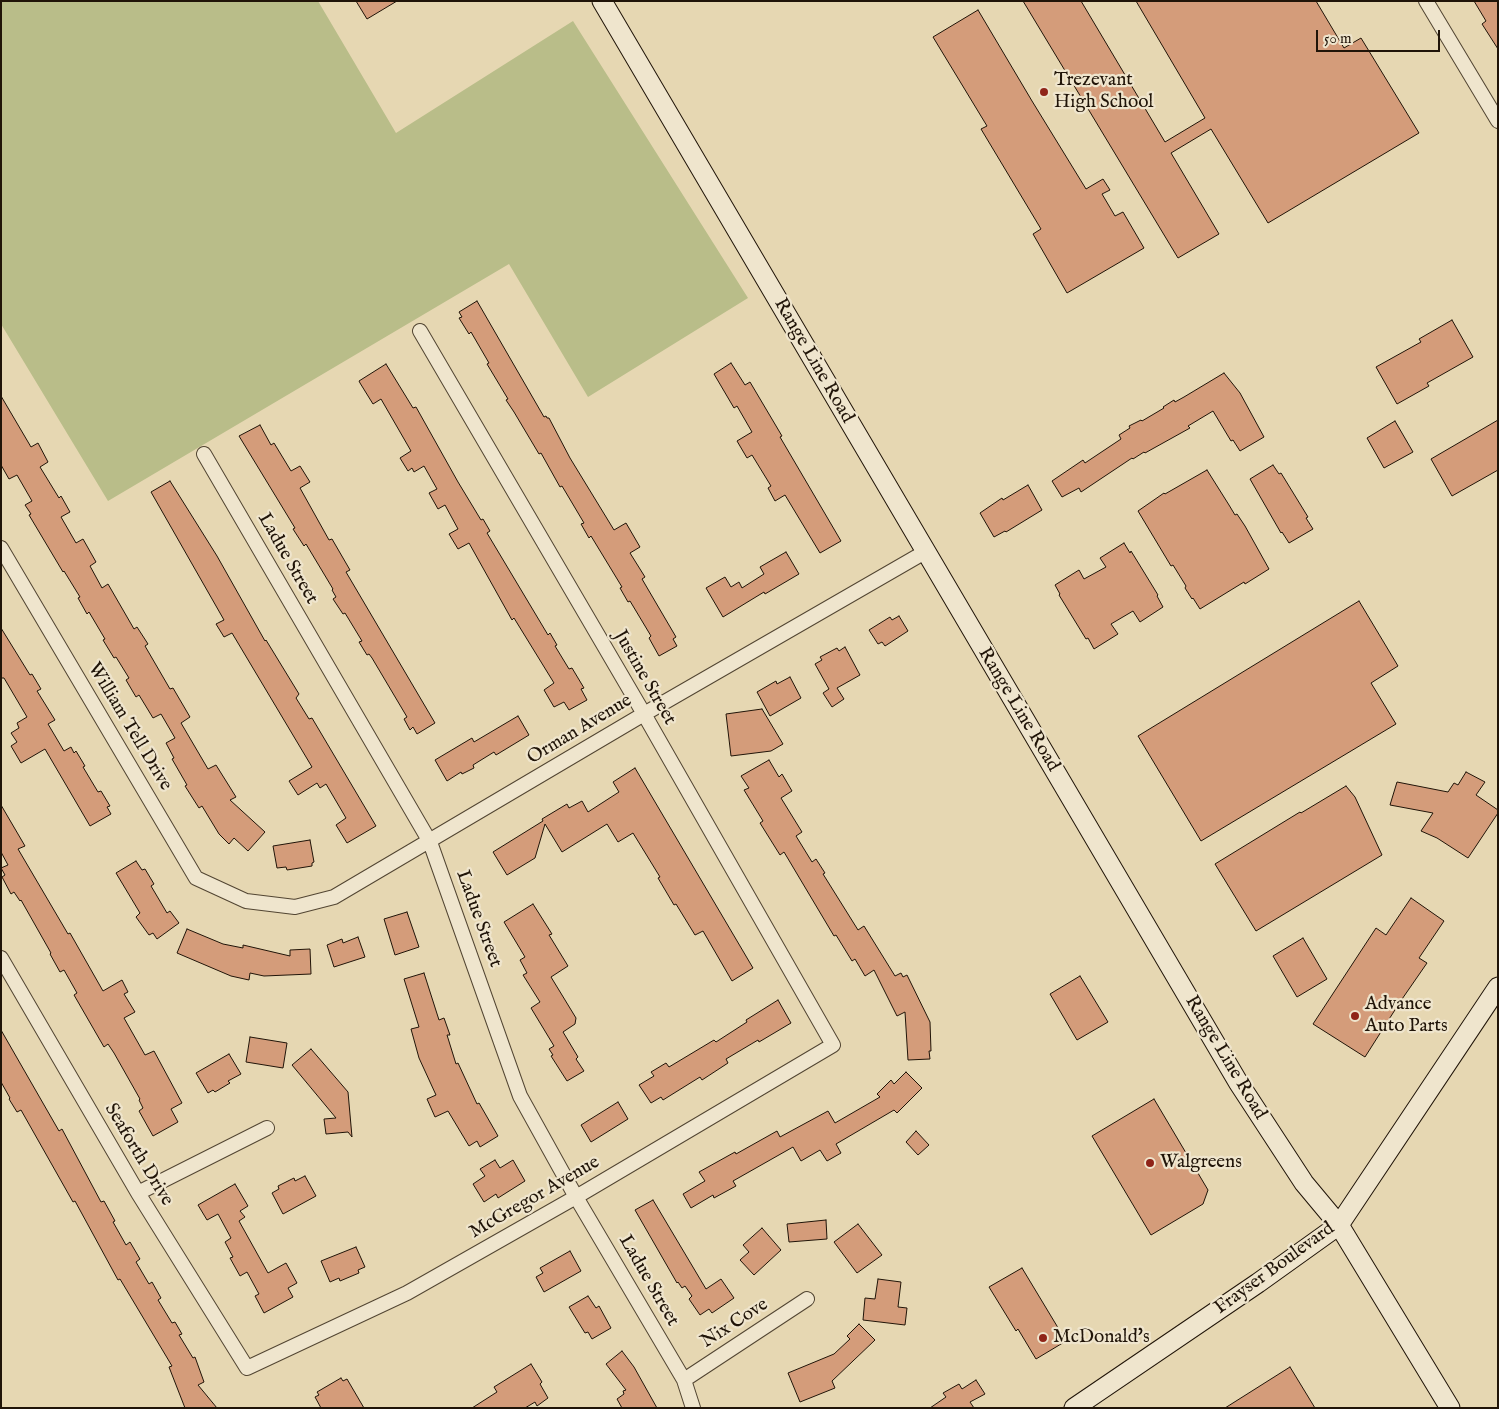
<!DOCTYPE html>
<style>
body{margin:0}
#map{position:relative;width:1499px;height:1409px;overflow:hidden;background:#e6d7b2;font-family:"IM FELL English",serif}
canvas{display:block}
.frame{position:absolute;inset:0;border:2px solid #201408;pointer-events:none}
.scale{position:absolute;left:1316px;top:30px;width:124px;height:22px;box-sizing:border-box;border:2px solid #201408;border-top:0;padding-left:6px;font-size:15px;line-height:18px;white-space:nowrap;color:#201408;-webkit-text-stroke:4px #efe5cd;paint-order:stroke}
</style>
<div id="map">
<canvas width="1499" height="1409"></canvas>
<div class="frame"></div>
<div class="scale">50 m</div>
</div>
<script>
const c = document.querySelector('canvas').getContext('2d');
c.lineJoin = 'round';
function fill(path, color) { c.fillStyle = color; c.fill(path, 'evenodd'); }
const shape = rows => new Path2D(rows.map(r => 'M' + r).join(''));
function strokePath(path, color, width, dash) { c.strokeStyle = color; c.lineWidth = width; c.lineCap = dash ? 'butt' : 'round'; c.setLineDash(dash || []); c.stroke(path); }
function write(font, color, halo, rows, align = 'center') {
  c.font = font + ' "IM FELL English",serif'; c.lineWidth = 4.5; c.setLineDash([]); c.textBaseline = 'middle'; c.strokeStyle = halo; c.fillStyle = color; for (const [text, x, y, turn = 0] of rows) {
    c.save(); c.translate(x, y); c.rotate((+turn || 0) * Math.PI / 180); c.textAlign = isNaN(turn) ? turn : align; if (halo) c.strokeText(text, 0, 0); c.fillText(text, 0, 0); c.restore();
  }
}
fill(shape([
 [1,1,318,1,396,133,573,21,748,298,588,397,509,264,108,501,1,324]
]), '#b9bd89');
const building = shape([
 [356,1,397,1,367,19,356,1],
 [1023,1,1081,1,1165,142,1205,118,1136,1,1316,1,1344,48,1361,38,1419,133,1268,223,1211,129,1171,153,1219,234,1178,258,1023,1],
 [1474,1,1498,1,1498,49,1482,24,1486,21,1474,1],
 [978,10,1032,101,1086,189,1103,179,1110,190,1102,194,1115,216,1123,212,1144,248,1067,293,1033,234,1041,229,981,129,987,126,933,37,978,10],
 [477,301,544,417,546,416,547,418,549,418,570,458,614,530,626,523,640,547,630,553,645,577,642,579,676,637,673,639,677,646,659,656,649,638,651,636,630,601,628,602,620,588,622,587,591,536,589,538,581,524,584,523,565,491,562,486,560,487,541,453,539,454,514,412,506,400,508,399,487,364,489,363,471,332,469,334,459,318,462,317,459,312,477,301],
 [1452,320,1473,357,1427,383,1429,386,1397,404,1376,367,1421,342,1419,339,1452,320],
 [731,363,745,385,750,382,782,436,780,437,841,541,820,553,785,495,775,501,768,488,771,486,752,455,747,458,737,441,752,432,737,406,734,408,714,374,731,363],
 [386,364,413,408,416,407,458,482,481,520,483,519,490,531,487,533,548,635,550,633,557,645,555,646,569,669,572,668,584,688,581,689,587,700,569,710,564,702,554,707,544,690,554,683,514,618,512,620,469,543,458,549,449,534,458,529,445,505,438,509,429,493,437,489,424,466,414,472,412,468,408,471,400,458,411,451,381,399,373,404,360,383,359,381,386,364],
 [1224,373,1240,393,1264,437,1240,451,1233,440,1231,441,1213,411,1188,426,1190,428,1145,453,1144,452,1133,459,1132,458,1081,492,1079,488,1062,497,1052,481,1083,460,1085,463,1121,439,1119,435,1130,428,1129,426,1141,420,1142,421,1164,408,1163,407,1174,400,1175,402,1184,397,1224,373],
 [1,396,31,447,38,443,48,462,40,467,59,498,61,496,70,512,61,517,76,543,83,539,96,562,90,566,102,588,108,584,134,629,137,627,148,644,145,646,170,689,173,688,190,717,181,723,208,769,216,765,236,797,230,800,265,832,248,851,234,838,229,844,219,834,202,806,199,808,185,786,187,785,172,759,174,758,166,743,175,738,161,714,153,718,139,695,136,697,126,680,129,678,116,657,114,658,103,640,105,639,89,612,87,614,78,598,80,597,64,571,63,572,29,515,31,514,25,505,32,501,17,475,9,479,1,465,1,396],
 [1498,420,1498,470,1452,496,1431,459,1498,420],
 [1395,421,1413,452,1384,468,1367,438,1395,421],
 [260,425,271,445,274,443,291,471,300,466,310,482,300,488,329,540,332,539,350,570,346,572,435,723,417,734,413,727,410,730,404,719,407,717,372,658,369,654,367,655,359,642,362,641,345,613,343,614,333,599,336,597,332,590,333,589,306,544,304,546,293,529,295,528,239,436,260,425],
 [1273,465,1279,474,1281,473,1308,517,1306,518,1313,529,1289,543,1282,532,1281,533,1250,479,1273,465],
 [1207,470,1229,505,1235,515,1237,514,1245,526,1269,569,1245,584,1244,582,1200,609,1193,598,1192,599,1185,588,1186,586,1173,565,1171,566,1138,511,1164,493,1165,494,1207,470],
 [170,481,217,556,265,641,266,640,299,694,296,698,309,719,312,718,376,826,347,843,336,825,346,818,326,784,320,788,317,783,298,795,289,781,312,767,232,633,224,637,216,624,224,620,151,492,170,481],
 [1028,485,1042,510,1006,532,1005,531,994,537,980,513,1002,498,1003,500,1028,485],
 [1124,543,1130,553,1131,551,1139,564,1158,595,1157,596,1163,607,1140,622,1133,611,1111,624,1118,634,1094,649,1088,638,1086,639,1059,595,1060,594,1055,585,1079,570,1084,579,1106,567,1100,558,1124,543],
 [786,552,799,574,765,594,764,592,723,617,706,588,725,577,731,587,739,582,742,588,764,574,760,567,786,552],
 [1359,601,1398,666,1371,683,1396,724,1201,841,1138,736,1359,601],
 [899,616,908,631,885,646,882,642,878,644,869,630,890,617,892,620,899,616],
 [1,628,30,675,32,674,41,689,37,691,55,720,48,724,64,751,71,747,74,753,76,751,85,766,83,767,98,792,101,791,110,806,107,807,111,814,90,826,45,749,21,763,11,746,17,742,11,733,19,728,17,723,27,717,4,678,1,678,1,628],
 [845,647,860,675,837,688,844,699,832,707,823,693,829,689,815,664,822,660,820,657,837,648,839,651,845,647],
 [790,677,801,698,770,716,757,692,776,681,777,684,790,677],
 [762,709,783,744,771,751,731,756,726,714,762,709],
 [518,716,529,735,496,755,494,752,473,765,474,768,462,774,461,772,447,781,435,760,472,738,474,742,518,716],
 [769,760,779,777,782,774,792,791,781,798,802,832,796,836,812,862,816,859,825,873,823,874,858,930,864,926,895,976,901,973,903,977,907,975,930,1022,931,1051,929,1051,930,1059,908,1060,905,1012,897,1016,874,970,865,976,855,959,852,961,836,935,834,936,784,852,780,855,760,823,763,821,744,790,749,788,741,776,769,760],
 [635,768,753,968,732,981,703,931,695,935,676,904,674,905,658,878,660,877,633,833,618,842,607,824,562,852,545,824,535,858,507,875,493,852,543,821,542,819,567,804,569,808,582,801,588,812,619,792,613,782,635,768],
 [1466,772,1485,782,1476,795,1498,810,1498,813,1468,858,1437,838,1421,831,1433,813,1390,805,1397,782,1448,792,1454,783,1458,785,1466,772],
 [1346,786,1355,797,1382,855,1256,931,1215,864,1300,812,1301,813,1346,786],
 [1,805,25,846,18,849,68,934,70,933,103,991,122,980,128,992,124,994,135,1012,124,1018,145,1055,154,1051,182,1103,171,1109,178,1122,153,1136,139,1111,143,1108,139,1100,140,1099,114,1053,108,1044,104,1047,74,995,77,993,64,970,60,972,50,954,51,953,21,900,20,901,14,892,11,894,2,877,5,875,1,868,8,865,1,852,1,805],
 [310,840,314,862,312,863,312,866,287,870,286,867,277,868,273,846,310,840],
 [136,861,142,870,145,869,154,884,151,886,167,913,170,911,179,923,157,939,153,933,149,935,136,917,140,913,116,873,136,861],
 [1411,898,1444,921,1419,958,1427,963,1400,1002,1365,1057,1313,1024,1376,928,1386,935,1411,898],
 [533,904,552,934,549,935,568,966,551,977,576,1018,575,1024,563,1032,578,1057,576,1059,584,1071,567,1081,551,1056,553,1055,549,1049,554,1046,531,1008,540,1002,523,975,527,973,520,960,525,957,504,922,533,904],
 [407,912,419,947,395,955,384,919,407,912],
 [187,929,223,944,243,948,243,945,290,956,290,950,310,949,311,974,264,976,250,973,249,980,231,976,177,953,187,929],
 [358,937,365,957,334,967,327,945,342,939,343,943,358,937],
 [1303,938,1327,979,1297,997,1273,956,1303,938],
 [424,973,439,1020,444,1018,450,1035,447,1035,456,1064,458,1063,477,1104,479,1103,498,1136,480,1147,477,1141,469,1146,448,1111,435,1117,427,1099,436,1095,419,1058,411,1029,419,1027,404,979,424,973],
 [1080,976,1108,1022,1077,1040,1050,994,1080,976],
 [778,1000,791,1023,759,1042,758,1040,726,1059,728,1063,702,1080,700,1077,663,1100,661,1097,651,1103,639,1085,654,1076,651,1072,666,1063,669,1067,714,1040,716,1042,747,1022,746,1020,778,1000],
 [1,1030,59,1131,62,1129,101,1202,104,1201,115,1221,113,1222,126,1245,130,1242,140,1259,136,1262,149,1284,152,1282,161,1298,158,1300,172,1323,175,1322,182,1334,179,1335,193,1358,195,1357,204,1382,198,1385,217,1408,185,1408,169,1367,172,1366,120,1279,118,1280,75,1201,73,1202,21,1110,17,1112,9,1099,10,1098,1,1082,1,1030],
 [250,1037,287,1043,283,1068,246,1062,250,1037],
 [311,1049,348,1092,352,1137,348,1132,326,1134,324,1119,336,1118,292,1065,311,1049],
 [229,1054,241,1074,228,1081,230,1083,215,1092,213,1090,208,1093,196,1073,229,1054],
 [906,1072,922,1088,897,1113,894,1110,836,1144,841,1153,827,1161,820,1150,801,1161,793,1147,733,1181,736,1186,714,1198,713,1195,691,1208,683,1194,705,1181,699,1172,735,1152,736,1154,777,1131,780,1137,828,1111,835,1123,880,1097,877,1094,891,1080,894,1084,906,1072],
 [1154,1099,1208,1190,1203,1204,1151,1235,1092,1136,1154,1099],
 [618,1102,628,1119,591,1142,581,1125,618,1102],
 [916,1131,929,1145,918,1155,906,1142,916,1131],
 [495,1160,500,1168,513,1160,525,1181,498,1198,496,1194,484,1202,473,1184,485,1176,480,1169,495,1160],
 [305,1176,316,1196,283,1214,272,1193,279,1189,278,1186,294,1178,295,1181,305,1176],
 [235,1184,248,1206,240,1211,245,1217,239,1221,268,1273,286,1263,297,1283,288,1288,293,1297,264,1313,255,1296,259,1294,247,1272,240,1276,230,1258,233,1257,225,1242,231,1238,218,1214,207,1220,198,1205,235,1184],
 [653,1200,706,1289,721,1279,734,1298,712,1313,709,1309,700,1315,689,1299,692,1296,685,1286,682,1288,678,1282,677,1283,635,1210,653,1200],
 [826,1220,827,1239,789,1242,787,1224,826,1220],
 [858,1224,882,1255,857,1273,834,1242,858,1224],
 [762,1228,781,1250,754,1275,740,1260,749,1252,743,1245,762,1228],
 [356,1247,365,1267,358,1270,359,1273,340,1281,339,1278,330,1282,321,1261,356,1247],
 [570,1251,581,1271,544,1292,536,1277,543,1273,540,1268,570,1251],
 [1022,1268,1066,1341,1036,1359,1018,1329,1016,1331,989,1287,1022,1268],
 [878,1279,901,1282,898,1307,907,1308,905,1325,863,1320,865,1298,875,1299,878,1279],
 [588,1296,596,1308,599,1306,611,1328,592,1339,588,1332,585,1333,569,1307,588,1296],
 [859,1324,875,1340,832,1381,835,1388,800,1402,788,1373,834,1354,850,1339,847,1336,859,1324],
 [622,1351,634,1367,657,1408,622,1408,617,1399,624,1394,623,1391,626,1390,606,1364,622,1351],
 [531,1364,542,1382,540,1384,548,1398,537,1406,535,1402,525,1408,472,1408,497,1392,494,1387,531,1364],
 [1290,1367,1315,1408,1225,1408,1290,1367],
 [341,1378,343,1381,347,1379,364,1408,321,1408,315,1397,319,1395,317,1392,341,1378],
 [976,1380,985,1394,970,1402,974,1408,930,1408,946,1397,943,1393,959,1384,962,1389,976,1380]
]);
fill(building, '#d49c7a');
strokePath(building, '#201408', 1);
const minor = shape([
 [1426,1,1498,121],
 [204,454,430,842,520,1096,576,1197,684,1380,693,1408],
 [1,548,196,878,246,901,295,907,334,897,644,714,925,552],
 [1,958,138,1193,247,1368,407,1293,576,1197,833,1045,644,714,420,331],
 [138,1193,267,1128],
 [684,1380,807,1299]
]);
const secondary = shape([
 [602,1,1238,1082,1304,1183,1339,1225,1450,1408],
 [1074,1408,1258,1283,1339,1225,1498,987]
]);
strokePath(minor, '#524532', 16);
strokePath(secondary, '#201408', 21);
strokePath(minor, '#efe5cd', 14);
strokePath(secondary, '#efe5cd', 19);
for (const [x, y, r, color] of [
 [1044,92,5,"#8f2418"],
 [1355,1016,5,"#8f2418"],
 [1150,1163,5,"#8f2418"],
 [1043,1338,5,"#8f2418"]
]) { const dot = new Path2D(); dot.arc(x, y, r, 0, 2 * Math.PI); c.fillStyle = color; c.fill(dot); strokePath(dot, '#efe5cd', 2); }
write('19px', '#201408', '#efe5cd', [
 ["Trezevant",1054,81],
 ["High School",1054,103],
 ["Advance",1365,1005],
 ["Auto Parts",1365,1027],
 ["Walgreens",1160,1163],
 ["McDonald's",1053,1338]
], 'left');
write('19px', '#201408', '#efe5cd', [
 ["Range Line Road",813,361,60],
 ["Ladue Street",287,559,60],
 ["Justine Street",644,678,60],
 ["Range Line Road",1018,710,59],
 ["William Tell Drive",129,727,59],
 ["Orman Avenue",580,730,-31],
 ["Ladue Street",478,919,70],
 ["Range Line Road",1225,1058,59],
 ["Seaforth Drive",138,1155,59],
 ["McGregor Avenue",535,1198,-30],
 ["Frayser Boulevard",1275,1269,-36],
 ["Ladue Street",648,1281,60],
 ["Nix Cove",735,1324,-33]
]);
</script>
